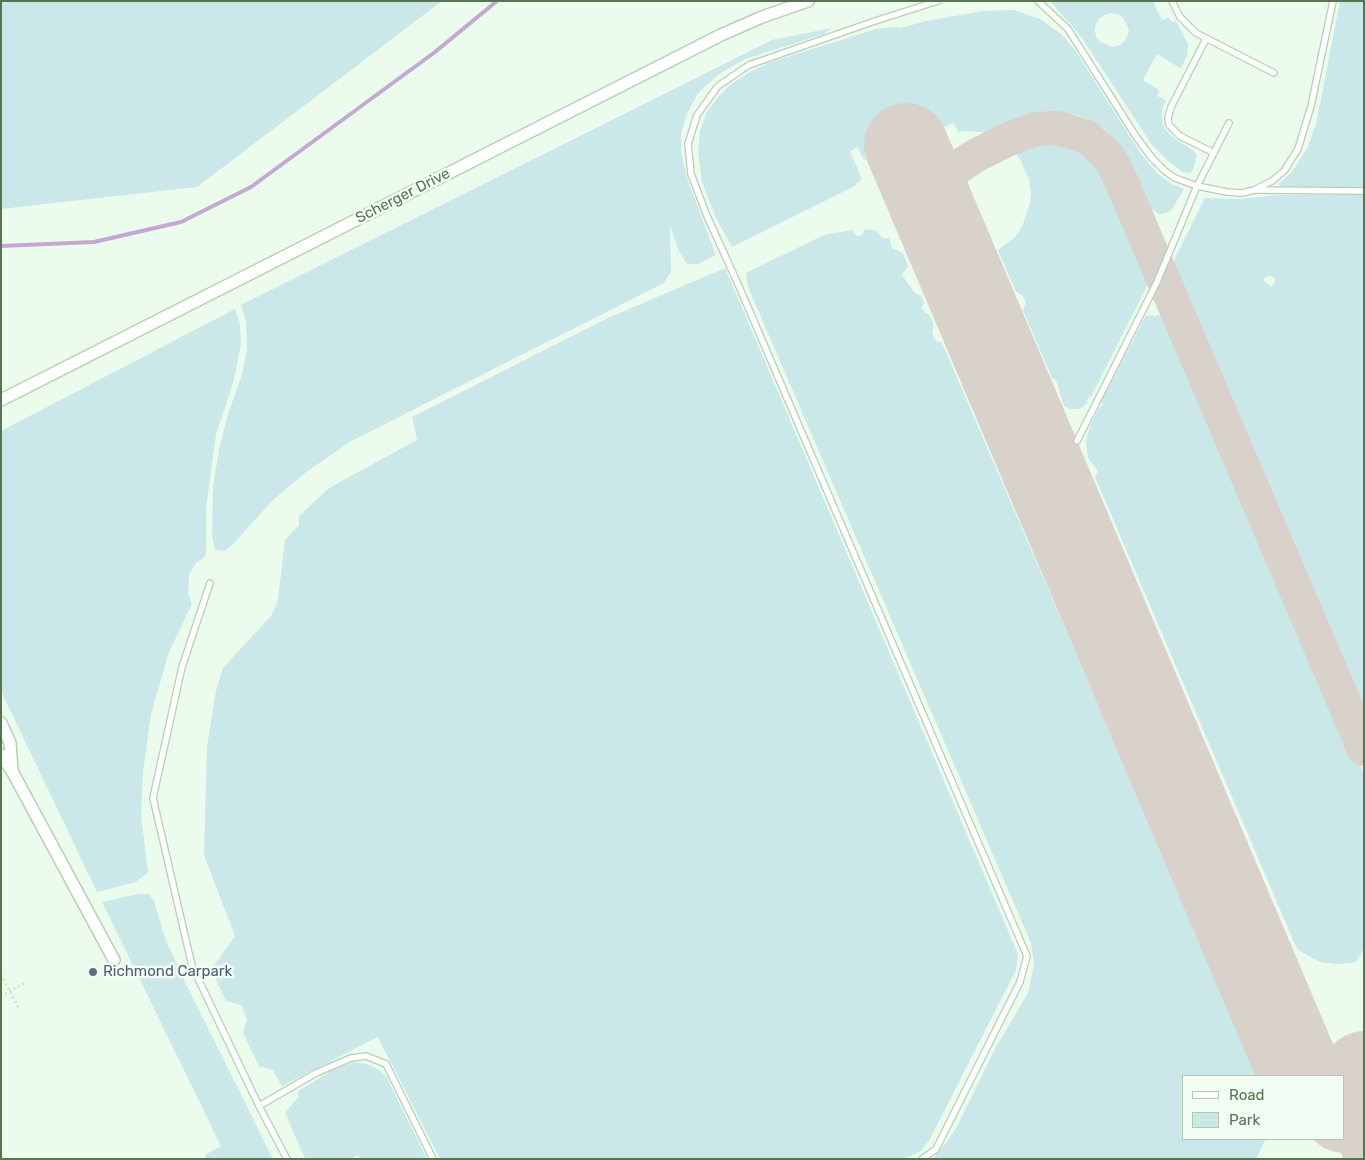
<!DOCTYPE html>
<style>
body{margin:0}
#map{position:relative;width:1365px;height:1160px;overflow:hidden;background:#ebfced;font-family:Rubik,sans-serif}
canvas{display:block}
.frame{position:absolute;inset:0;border:2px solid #55764f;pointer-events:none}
.legend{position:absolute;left:1182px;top:1075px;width:162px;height:65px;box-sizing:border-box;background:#f2fef3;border:1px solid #b3c8b1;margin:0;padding:6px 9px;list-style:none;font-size:15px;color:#55764f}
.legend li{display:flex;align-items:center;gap:10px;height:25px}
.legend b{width:25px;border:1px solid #b3c8b1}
</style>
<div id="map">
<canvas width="1365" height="1160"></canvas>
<div class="frame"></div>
<ul class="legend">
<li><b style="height:6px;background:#fff"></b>Road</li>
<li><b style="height:14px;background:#cae7e9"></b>Park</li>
</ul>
</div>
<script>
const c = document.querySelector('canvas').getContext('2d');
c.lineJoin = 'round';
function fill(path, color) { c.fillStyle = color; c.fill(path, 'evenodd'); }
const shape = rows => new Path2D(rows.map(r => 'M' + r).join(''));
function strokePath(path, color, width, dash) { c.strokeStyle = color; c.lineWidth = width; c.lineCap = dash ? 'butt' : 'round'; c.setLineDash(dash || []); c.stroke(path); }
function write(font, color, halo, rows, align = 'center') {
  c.font = font + ' Rubik,sans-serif'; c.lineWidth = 5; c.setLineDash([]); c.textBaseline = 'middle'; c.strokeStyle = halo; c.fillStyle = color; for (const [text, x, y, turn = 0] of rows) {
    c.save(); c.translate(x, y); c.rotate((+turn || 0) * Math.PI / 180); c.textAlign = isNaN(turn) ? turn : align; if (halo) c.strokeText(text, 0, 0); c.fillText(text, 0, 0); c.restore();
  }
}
fill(shape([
 [1,1,442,1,197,187,1,209],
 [1050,1,1153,1,1162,20,1169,18,1172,22,1176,21,1188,44,1187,56,1181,68,1180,68,1157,54,1143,80,1159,90,1157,96,1166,100,1162,109,1162,118,1163,125,1169,134,1178,141,1193,150,1197,155,1193,170,1190,173,1183,172,1168,161,1152,145,1080,35],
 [1111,13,1118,14,1123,18,1129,30,1127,36,1124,42,1118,46,1112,47,1100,42,1096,37,1095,30,1096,24,1099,18,1105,15],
 [1340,1,1364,1,1364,188,1280,186,1278,184,1291,173,1307,149,1316,124],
 [1014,10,1040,19,1061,34,1075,50,1141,154,1157,173,1170,183,1184,189,1171,211,1162,214,1158,213,1149,207,1127,155,1113,138,1105,129,1085,118,1075,115,1053,112,1024,117,989,133,965,131,958,132,954,123,864,160,858,147,850,151,862,179,853,187,732,247,716,218,702,182,698,151,700,131,707,112,718,97,729,86,748,73,768,63,876,29,896,27,901,28,926,21,984,11],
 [832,28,824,34,745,59,719,74,698,93,686,116,681,136,681,152,688,181,716,255,698,264,687,264,679,251,670,226,671,272,664,283,351,441,305,473,273,500,234,543,225,551,215,550,212,536,213,487,219,450,228,414,242,375,247,349,246,321,241,305,772,40],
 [1050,138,1068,140,1078,144,1092,154,1099,161,1105,171,1151,278,1091,397,1089,397,1086,401,1088,403,1079,409,1070,409,1064,406,1056,380,1052,378,1023,310,1026,302,1022,295,1016,292,998,250,1014,238,1022,227,1029,207,1031,194,1029,180,1021,161,1015,152,1029,144],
 [1364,194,1364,709,1175,268,1174,262,1175,258,1205,198,1237,199,1280,195],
 [1268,276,1275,277,1275,282,1271,287,1263,280,1264,278],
 [865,229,877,231,882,238,890,239,892,248,903,253,908,266,902,275,914,292,921,296,924,302,922,308,925,313,930,315,934,326,932,332,935,340,942,343,1258,1076,1184,1076,1184,1139,1266,1139,1256,1159,932,1159,946,1143,955,1130,996,1047,1028,993,1034,965,1031,943,748,287,746,273,824,235,852,230,857,236,862,235],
 [725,268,1018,954,1016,970,930,1139,921,1151,904,1159,440,1159,378,1037,282,1086,273,1070,259,1066,243,1033,247,1019,241,1005,226,1001,211,970,235,936,204,855,207,747,216,691,223,668,271,616,278,600,285,540,299,525,299,516,329,488,417,440,412,417,608,318],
 [235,309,240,325,241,345,233,383,216,434,206,509,206,556,196,563,189,575,188,594,192,604,169,652,151,714,143,772,141,815,148,872,136,882,97,892,1,691,1,431],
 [1146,315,1155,316,1157,315,1167,318,1323,680,1320,683,1321,688,1327,687,1364,775,1364,948,1357,961,1352,963,1336,964,1320,962,1298,950,1294,942,1095,477,1098,471,1088,458,1086,441,1090,426,1099,408,1103,404,1101,402],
 [138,894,149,894,154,901,165,938,184,980,273,1159,206,1159,205,1155,221,1146,102,902],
 [353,1062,367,1064,376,1068,386,1076,427,1159,360,1159,358,1155,351,1159,305,1159,285,1113,299,1096,297,1092,331,1071]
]), '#cae7e9');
strokePath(shape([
 [1,246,94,242,181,222,251,187,435,52,497,1]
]), '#c5a7d6', 4);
strokePath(shape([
 [938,218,939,192,948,174,975,156,1011,138,1036,129,1058,128,1087,137,1105,153,1112,162,1123,185,1364,749],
 [1360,1079,1354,1097,1353,1113,1353,1133,1361,1159]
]), '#d8d2cb', 34);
strokePath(shape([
 [906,145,1301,1076],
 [1344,1111,1364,1073]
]), '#d8d2cb', 84);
const service = shape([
 [1038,1,1068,29,1137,138,1152,158,1165,171,1175,178,1197,186,1227,192,1242,193,1254,190,1272,181,1284,171,1298,149,1311,106,1333,1],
 [1172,1,1180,17,1196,33,1274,73],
 [1206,39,1171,107,1168,118,1169,125,1180,136,1214,153],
 [1256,190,1364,191],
 [1077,441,1157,282,1197,186,1229,123],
 [210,583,182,667,153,798,192,966,259,1106,287,1159],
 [259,1106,316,1073,351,1058,366,1056,386,1064,433,1159],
 [922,1159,936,1149,1020,982,1027,956,738,284,707,216,691,174,688,144,697,115,718,86,749,65,872,22,938,1]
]);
const minor = shape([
 [1,400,721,35,762,17,808,1],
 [1,723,10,743,12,771],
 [1,755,12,771,114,960]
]);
strokePath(service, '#b6d0b3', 8);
strokePath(minor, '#b6d0b3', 14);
strokePath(shape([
 [1,975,20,1010],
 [1,996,26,982]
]), '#add5a7', 2.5, [1, 4]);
strokePath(service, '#fff', 5.5);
strokePath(minor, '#fff', 11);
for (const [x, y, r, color] of [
 [93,972,5,"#5c6f8a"]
]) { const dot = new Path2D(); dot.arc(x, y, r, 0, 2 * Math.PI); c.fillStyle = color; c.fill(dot); strokePath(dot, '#f2fef3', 2); }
write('15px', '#55764f', '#f2fef3', [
 ["Scherger Drive",403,196,-27]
]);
write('15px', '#4e5e75', '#f2fef3', [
 ["Richmond Carpark",103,972]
], 'left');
</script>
